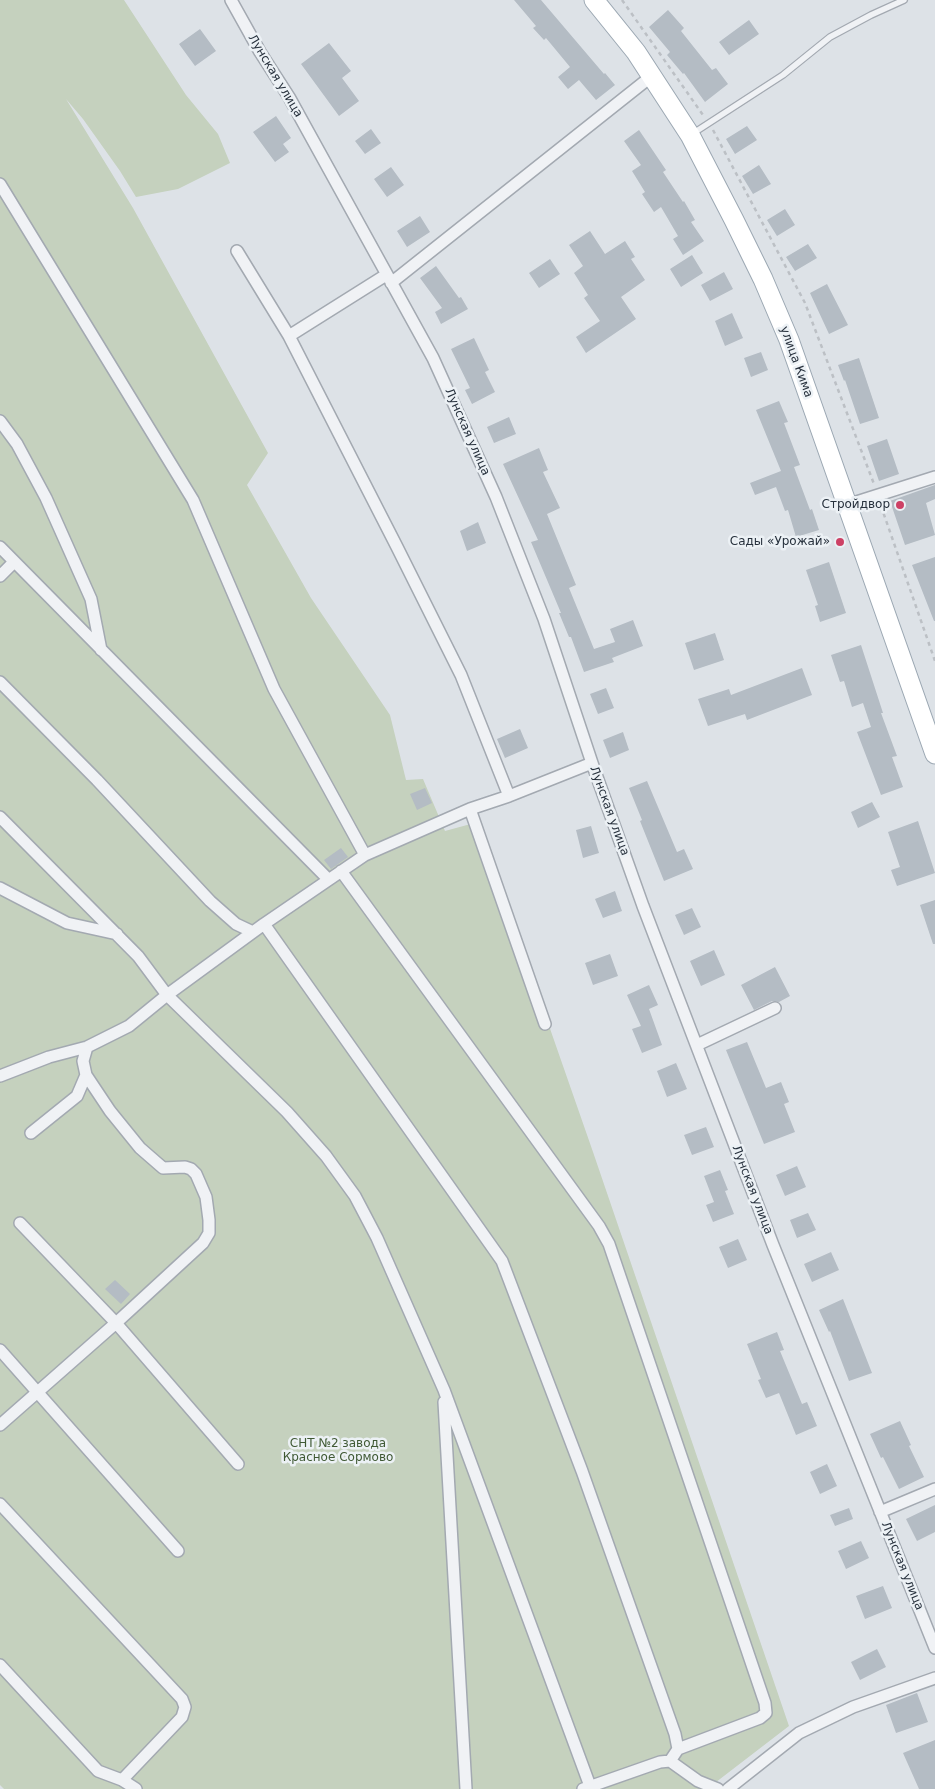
<!DOCTYPE html>
<meta charset="utf-8">
<style>
body{margin:0}
canvas{display:block;background:#dde2e7}
</style>
<canvas width="935" height="1789"></canvas>
<script>
const c = document.querySelector('canvas').getContext('2d');
c.lineJoin = 'round';
function fill(path, color) { c.fillStyle = color; c.fill(path, 'evenodd'); }
const shape = rows => new Path2D(rows.map(r => 'M' + r).join(''));
function strokePath(path, color, width, dash) { c.strokeStyle = color; c.lineWidth = width; c.lineCap = dash ? 'butt' : 'round'; c.setLineDash(dash || []); c.stroke(path); }
function write(font, color, halo, rows, align = 'center') {
  c.font = font + ' "DejaVu Sans",sans-serif'; c.lineWidth = 5; c.setLineDash([]); c.textBaseline = 'middle'; c.strokeStyle = halo; c.fillStyle = color; for (const [text, x, y, turn = 0] of rows) {
    c.save(); c.translate(x, y); c.rotate((+turn || 0) * Math.PI / 180); c.textAlign = isNaN(turn) ? turn : align; if (halo) c.strokeText(text, 0, 0); c.fillText(text, 0, 0); c.restore();
  }
}
fill(shape([
 [0,0,124,0,186,95,218,134,230,163,178,189,136,197,120,171,83,119,66,99,133,208,268,453,247,485,311,598,390,715,406,780,423,779,445,831,478,822,593,1152,789,1726,707,1789,4,1789,0,1785]
]), '#c5d1be');
fill(shape([
 [514,0,541,0,604,74,605,73,615,85,596,100,579,80,568,89,558,77,570,67,546,38,544,40,533,28,536,26],
 [668,10,684,28,681,31,712,70,716,68,728,84,705,102,684,73,683,74,667,55,670,52,649,27],
 [749,20,759,34,729,55,719,42],
 [200,29,216,51,195,66,179,44],
 [329,43,351,71,342,78,359,101,339,116,301,64],
 [276,116,291,138,283,144,289,152,275,162,253,132],
 [747,126,757,140,735,154,726,139],
 [371,129,381,143,365,154,355,141],
 [639,130,666,170,663,172,683,202,684,201,695,220,691,222,704,241,683,255,673,239,678,236,661,207,654,212,642,194,645,192,632,171,641,165,624,141],
 [759,165,771,184,753,194,742,176],
 [391,167,404,185,387,197,374,179],
 [785,209,795,225,777,236,767,220],
 [420,216,430,232,407,247,397,231],
 [590,231,605,254,625,241,635,257,631,259,645,280,621,297,636,319,586,353,576,337,600,321,584,298,588,295,574,273,583,266,569,245],
 [808,244,817,258,795,271,786,257],
 [692,255,703,273,681,287,670,269],
 [550,259,560,274,539,288,529,273],
 [436,266,459,298,461,297,468,309,441,324,435,312,442,308,420,278],
 [724,272,733,289,710,301,701,285],
 [827,284,848,325,829,334,810,293],
 [732,313,743,338,725,346,715,321],
 [474,338,489,370,485,372,495,392,472,404,465,390,470,388,451,349],
 [761,352,768,370,751,377,744,358],
 [859,358,879,418,860,424,845,380,844,381,838,365],
 [779,401,788,422,784,423,800,465,794,467,810,510,812,509,819,530,796,537,788,510,785,511,776,487,755,495,750,483,781,471,756,410],
 [509,417,516,434,494,443,487,427],
 [887,439,899,474,879,481,867,446],
 [539,448,548,470,543,472,560,508,547,514,576,585,569,588,594,649,615,642,610,629,633,620,643,646,612,658,614,662,584,672,571,637,569,637,559,613,561,613,531,542,538,540,503,464],
 [935,485,935,499,926,503,935,535,905,545,890,501],
 [478,522,486,543,467,551,460,531],
 [935,557,935,621,934,621,912,565],
 [829,562,846,613,820,622,815,606,818,605,806,570],
 [715,633,724,660,694,670,685,643],
 [861,645,883,713,881,713,897,756,892,757,903,787,881,795,857,732,871,727,863,703,852,707,844,681,840,682,831,655],
 [802,668,812,695,747,720,745,714,708,726,698,699,729,689,731,695],
 [606,688,614,708,598,714,590,694],
 [520,729,528,748,505,758,497,739],
 [623,732,629,750,610,758,603,740],
 [647,781,677,852,684,849,693,869,664,881,640,821,642,820,629,788],
 [425,788,432,803,417,810,410,794],
 [872,802,880,817,858,828,851,812],
 [918,821,935,873,897,886,891,870,900,867,888,832],
 [591,826,599,853,583,858,576,830],
 [341,848,348,857,331,869,324,860],
 [615,891,622,911,603,918,595,899],
 [935,900,935,944,933,944,920,905],
 [692,908,701,927,684,935,675,915],
 [714,950,725,975,701,986,690,961],
 [610,954,618,976,593,985,585,963],
 [775,967,790,996,779,1002,772,1001,754,1010,741,985],
 [649,985,658,1005,649,1009,662,1045,642,1053,632,1029,641,1026,627,995],
 [747,1042,766,1088,781,1082,789,1102,784,1104,795,1132,764,1144,726,1050],
 [676,1063,687,1089,667,1097,657,1071],
 [706,1127,714,1147,692,1155,684,1135],
 [797,1166,806,1187,785,1196,776,1175],
 [720,1170,728,1190,725,1191,734,1214,713,1222,706,1205,714,1202,704,1176],
 [808,1213,816,1230,797,1238,790,1220],
 [738,1239,747,1260,728,1268,719,1247],
 [831,1252,839,1270,812,1282,804,1264],
 [115,1280,130,1294,121,1304,105,1289],
 [843,1299,872,1373,849,1381,830,1331,829,1332,819,1310],
 [777,1332,784,1350,780,1351,802,1404,807,1402,817,1426,796,1435,779,1393,766,1398,758,1380,761,1379,747,1344],
 [900,1421,911,1445,909,1446,924,1477,899,1489,883,1457,881,1458,870,1434],
 [827,1464,837,1486,820,1494,810,1472],
 [935,1505,935,1532,917,1541,906,1519],
 [849,1508,853,1519,835,1526,830,1515],
 [861,1541,869,1558,846,1569,838,1551],
 [883,1586,892,1608,865,1619,856,1596],
 [877,1649,886,1667,860,1680,851,1662],
 [917,1693,928,1722,896,1733,886,1705],
 [935,1740,935,1789,919,1789,903,1753]
]), '#b4bcc4');
const service = shape([
 [692,134,783,75,830,37,871,15,904,0]
]);
const minor = shape([
 [231,0,260,52,289,97,433,358,496,497,544,619,592,763,643,906,773,1245,935,1648],
 [0,184,193,500,274,689,365,855],
 [237,251,289,336,397,547,461,675,509,796],
 [391,283,653,75],
 [289,336,386,275],
 [0,421,17,444,46,498,91,599,101,650],
 [847,505,935,477],
 [0,547,328,879],
 [0,576,14,562],
 [0,682,97,780,210,901,236,924,253,932],
 [470,809,545,1024],
 [0,817,138,956,167,995,287,1112,326,1156,355,1196,377,1238,444,1390,590,1786],
 [341,871,599,1226,609,1244,765,1703,766,1713,760,1718,678,1749],
 [0,888,67,923,117,934],
 [264,924,502,1261,582,1471,675,1734,678,1749,670,1761],
 [697,1045,775,1008],
 [0,1076,49,1057,87,1047,129,1026,167,995,264,924,365,855,470,809,509,796,592,763],
 [31,1133,77,1096,86,1075],
 [20,1223,116,1323,238,1464],
 [0,1350,178,1551],
 [444,1402,466,1789],
 [0,1425,116,1323,203,1243,209,1233,209,1220,206,1197,196,1174,191,1169,185,1167,163,1168,140,1148,110,1111,86,1075,83,1061,87,1047],
 [0,1504,182,1699,185,1707,182,1717,122,1780],
 [880,1512,935,1489],
 [0,1665,98,1771,122,1780,136,1789],
 [583,1789,660,1762,670,1761,698,1781,718,1789],
 [728,1789,799,1733,853,1707,935,1678]
]);
const primary = shape([
 [594,0,636,52,690,135,734,220,763,279,789,340,935,754]
]);
strokePath(service, '#a3a9b1', 8);
strokePath(minor, '#a3a9b1', 14);
strokePath(primary, '#9ca8b3', 21);
strokePath(shape([
 [622,0,703,115],
 [713,130,805,303,874,484],
 [881,506,935,661]
]), '#bcc0c5', 2.5, [4, 4]);
strokePath(service, '#f0f2f5', 5.5);
strokePath(minor, '#f0f2f5', 11);
strokePath(primary, '#fff', 19);
for (const [x, y, r, color] of [
 [900,505,5,"#cd4165"],
 [840,542,5,"#cd4165"]
]) { const dot = new Path2D(); dot.arc(x, y, r, 0, 2 * Math.PI); c.fillStyle = color; c.fill(dot); strokePath(dot, '#ecf1f5', 2); }
write('12px', '#27313d', '#ecf1f5', [
 ["Лунская улица",275,76,59],
 ["улица Кима",796,362,70],
 ["Лунская улица",467,432,66],
 ["Лунская улица",609,811,70],
 ["Лунская улица",752,1190,69],
 ["Лунская улица",902,1566,68]
]);
write('12px', '#27313d', '#ecf1f5', [
 ["Стройдвор",890,505],
 ["Сады «Урожай»",830,542]
], 'right');
write('12px', '#3f5934', '#ecf1f5', [
 ["СНТ №2 завода",338,1444],
 ["Красное Сормово",338,1458]
]);
</script>
